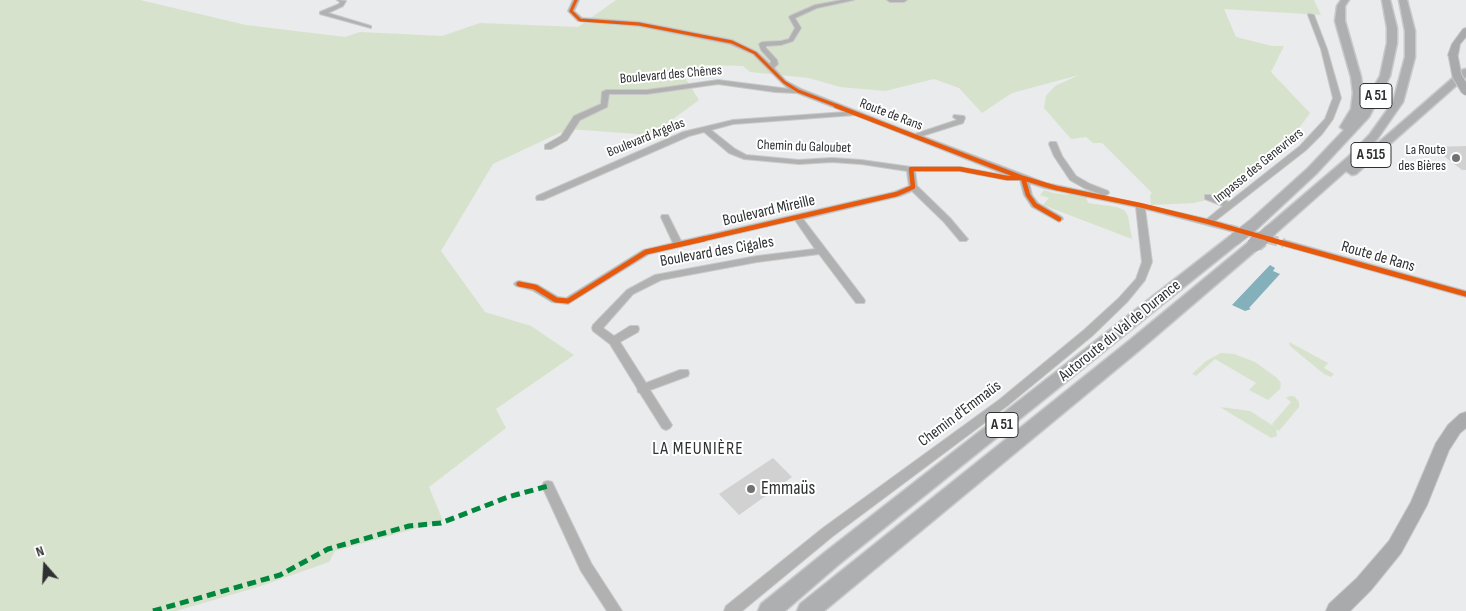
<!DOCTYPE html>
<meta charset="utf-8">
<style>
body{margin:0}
#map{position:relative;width:1466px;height:611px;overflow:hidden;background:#eaebec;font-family:"Sofia Sans Condensed",sans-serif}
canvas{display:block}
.north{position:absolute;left:20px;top:541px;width:50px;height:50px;-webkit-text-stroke:4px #fff;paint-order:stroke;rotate:341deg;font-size:14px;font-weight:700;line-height:20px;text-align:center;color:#2f3031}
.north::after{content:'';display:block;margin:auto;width:18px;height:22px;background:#2f3031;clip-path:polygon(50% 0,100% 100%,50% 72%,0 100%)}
</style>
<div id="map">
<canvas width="1466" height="611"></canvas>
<div class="north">N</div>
</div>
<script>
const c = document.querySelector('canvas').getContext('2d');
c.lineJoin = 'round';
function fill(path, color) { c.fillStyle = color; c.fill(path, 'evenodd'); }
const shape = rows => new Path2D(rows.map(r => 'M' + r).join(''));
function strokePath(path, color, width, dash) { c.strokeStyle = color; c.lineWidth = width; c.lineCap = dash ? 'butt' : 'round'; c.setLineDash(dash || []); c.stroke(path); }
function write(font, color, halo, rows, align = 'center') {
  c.font = font + ' "Sofia Sans Condensed",sans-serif'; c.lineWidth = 4; c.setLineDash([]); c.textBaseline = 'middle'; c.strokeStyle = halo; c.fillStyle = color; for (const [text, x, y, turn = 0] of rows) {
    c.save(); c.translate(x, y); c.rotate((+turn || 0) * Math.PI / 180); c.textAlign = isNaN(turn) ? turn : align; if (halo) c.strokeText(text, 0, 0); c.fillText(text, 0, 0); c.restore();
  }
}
fill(shape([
 [0,0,140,0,246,25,345,37,360,32,442,36,480,23,578,27,616,0,1314,0,1321,15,1224,9,1236,37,1272,46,1284,46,1271,72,1310,113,1289,142,1219,197,1194,203,1151,205,1150,195,1152,193,1102,143,1093,143,1086,137,1071,139,1044,108,1046,96,1055,86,1079,75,1012,93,982,113,959,88,934,79,885,91,840,87,809,78,750,72,743,66,707,65,685,78,699,100,651,135,568,129,493,164,441,251,485,312,531,326,574,355,496,409,506,428,429,487,443,521,335,551,329,562,258,587,176,611,0,611],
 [1044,190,1053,193,1068,195,1069,193,1086,196,1088,203,1117,207,1124,210,1128,216,1132,239,1043,205,1049,198,1040,195],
 [1289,342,1328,363,1324,368,1334,374,1331,377,1324,374,1290,346],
 [1221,353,1234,354,1255,362,1277,378,1281,383,1280,389,1268,400,1249,390,1256,383,1215,359,1196,376,1192,374,1206,361],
 [1290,396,1294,396,1299,402,1299,407,1279,431,1276,429,1277,436,1271,438,1220,407,1250,411,1275,427,1272,424,1291,402,1286,398]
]), '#d7e2cc');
fill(shape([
 [1270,265,1275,268,1273,271,1280,274,1249,308,1251,309,1245,311,1232,305]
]), '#84b0bc');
fill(shape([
 [1466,146,1466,170,1462,170,1432,147],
 [773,458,792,477,739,515,719,494]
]), '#d1d1d2');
strokePath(shape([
 [1230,228,1273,240]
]), '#c5c6c7', 8, [8, 4.5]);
strokePath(shape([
 [1268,239,1284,243]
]), '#c5c6c7', 10, [10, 5]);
const minor = shape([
 [337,0,346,1,343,6,328,13,371,26,371,28,320,14,320,12,339,4,340,2,337,0],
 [573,0,579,0,574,11,582,18,639,22,732,40,757,52,770,64,771,61,761,50,759,44,762,42,781,41,789,39,795,28,789,17,790,16,815,5,842,0,854,0,817,8,795,18,801,28,793,41,781,45,766,46,766,48,777,60,778,64,774,68,786,81,801,89,915,134,957,120,953,117,954,115,964,116,965,118,963,123,922,136,1046,183,1103,195,1084,188,1070,180,1054,156,1049,144,1050,142,1056,142,1062,156,1076,176,1090,184,1108,191,1109,193,1105,196,1207,219,1223,206,1205,199,1205,195,1211,195,1229,202,1300,146,1325,119,1333,98,1321,49,1308,15,1309,14,1314,15,1327,49,1341,98,1333,119,1322,134,1306,150,1215,221,1233,226,1234,228,1233,230,1230,231,1145,209,1152,262,1145,280,1127,302,1092,336,1007,406,833,536,742,611,724,611,726,606,823,528,999,400,1084,330,1119,298,1136,279,1142,262,1136,207,1044,188,1029,183,1032,195,1038,203,1062,217,1063,219,1059,222,1032,207,1024,195,1020,180,1007,180,960,171,915,171,917,186,950,218,966,237,968,239,966,241,960,241,944,222,912,191,900,196,803,219,864,299,865,301,864,303,856,303,819,254,757,262,661,280,633,294,603,328,614,336,630,326,638,326,639,329,638,332,620,342,646,383,680,370,688,370,689,373,688,376,650,390,672,425,670,428,666,430,662,428,640,393,638,392,637,388,610,344,593,331,592,328,593,325,627,290,655,275,757,256,815,249,795,220,649,254,568,304,552,302,532,290,516,286,514,284,516,282,519,281,538,285,558,297,566,298,643,250,673,243,661,217,662,215,668,215,681,241,894,192,909,186,907,171,861,164,832,162,799,164,744,159,729,153,704,132,689,136,543,200,537,200,536,198,537,196,683,132,733,120,846,112,797,93,775,92,718,84,647,94,609,94,607,107,580,120,567,140,551,149,545,149,545,145,561,136,574,116,601,104,602,92,606,90,647,90,718,80,789,89,782,83,753,54,730,44,639,26,578,21,568,11,573,0],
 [855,115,1009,176,960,167,911,167,861,160,832,158,799,160,746,155,735,149,711,130,733,124,855,115],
 [887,0,907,0,904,2,890,2,887,0],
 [1284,240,1466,291,1466,297,1281,245,1279,243,1281,241,1284,240],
 [548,481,552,482,591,563,622,611,607,611,581,571,542,486,544,482,548,481]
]);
const major = shape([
 [1466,28,1466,37,1460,44,1458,55,1453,58,1450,57,1448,55,1452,44,1463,29,1466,28],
 [1466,412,1466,428,1460,433,1449,450,1427,505,1401,553,1371,590,1350,611,1326,611,1329,604,1357,578,1389,541,1411,502,1436,443,1448,425,1460,414,1466,412]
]);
const highway = shape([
 [1341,0,1349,0,1345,6,1345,21,1361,77,1363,93,1361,109,1357,116,1380,76,1387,43,1387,28,1382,0,1390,0,1397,28,1397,43,1390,76,1369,117,1316,174,1257,229,1247,229,1245,226,1247,223,1308,168,1344,130,1340,127,1351,109,1353,93,1351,77,1335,21,1337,6,1341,0],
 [1399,0,1407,0,1415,31,1415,57,1403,102,1378,138,1363,156,1462,70,1466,69,1466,77,1356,174,1352,175,1346,171,1275,234,1265,234,1263,231,1265,228,1348,157,1370,134,1393,102,1405,57,1405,31,1399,0],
 [1235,235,1242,239,1240,242,838,565,785,611,758,611,761,604,824,553,1230,236,1235,235],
 [1255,240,1262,244,1260,247,1142,348,824,611,797,611,800,604,1130,340,1250,241,1255,240]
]);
strokePath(minor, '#c8c9ca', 2);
strokePath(major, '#c8c9ca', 2);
strokePath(highway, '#c8c9ca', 3);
fill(minor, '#b1b1b1');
fill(major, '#a9aaab');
fill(highway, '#aeafb0');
const majorBridge = shape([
 [1453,55,1457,76,1466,91]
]);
const highwayBridgeFar1 = shape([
 [1235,239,1252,226],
 [1260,240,1270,231]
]);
const highwayBridge = shape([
 [1255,244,1261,239]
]);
strokePath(majorBridge, '#c8c9ca', 11, []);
strokePath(highwayBridgeFar1, '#c8c9ca', 14, []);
strokePath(highwayBridge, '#c8c9ca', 18, []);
strokePath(majorBridge, '#a9aaab', 9);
strokePath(highwayBridgeFar1, '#aeafb0', 12);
strokePath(highwayBridge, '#aeafb0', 15);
strokePath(shape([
 [153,611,280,575,328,549,409,526,441,523,508,497,548,486]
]), '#00873e', 5, [9, 5]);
strokePath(shape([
 [576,0,571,11,580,20,639,24,732,42,755,53,784,82,798,91,840,107]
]), '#e8590c', 3);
strokePath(shape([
 [836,106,1023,178,1056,188,1140,205,1209,222,1273,240],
 [699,240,897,194,913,187,911,169,960,169,1007,178,1023,178,1028,195,1035,205,1059,219]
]), '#e8590c', 4.5);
strokePath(shape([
 [1268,239,1466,294],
 [519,284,535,287,556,300,568,301,646,252,704,239]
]), '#e8590c', 5);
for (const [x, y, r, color] of [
 [1456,158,5,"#707172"],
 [751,489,5,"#707172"]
]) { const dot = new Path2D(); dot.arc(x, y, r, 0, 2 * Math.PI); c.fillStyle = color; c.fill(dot); strokePath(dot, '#fff', 2); }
write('14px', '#2f3031', '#fff', [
 ["Boulevard des Chênes",671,75,-5],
 ["Route de Rans",891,115,21],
 ["Boulevard Argelas",646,138,-22],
 ["Chemin du Galoubet",804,147,2],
 ["Impasse des Genevriers",1259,166,-39]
]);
write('14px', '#2f3031', '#fff', [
 ["La Route",1446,150],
 ["des Bières",1446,166]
], 'right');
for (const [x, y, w] of [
 [1376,96,32],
 [1371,155,40],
 [1002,425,32]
]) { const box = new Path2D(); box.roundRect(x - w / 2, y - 12.5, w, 25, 4); c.fillStyle = '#fff'; c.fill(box); strokePath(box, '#2f3031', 1); }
write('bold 15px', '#2f3031', null, [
 ["A 51",1376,96],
 ["A 515",1371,155],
 ["A 51",1002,425]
]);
write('16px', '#2f3031', '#fff', [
 ["Boulevard Mireille",769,211,-13],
 ["Boulevard des Cigales",717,252,-10],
 ["Route de Rans",1378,257,16],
 ["Autoroute du Val de Durance",1120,331,-39],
 ["Chemin d'Emmaüs",960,414,-37]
]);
c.letterSpacing = '1px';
write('18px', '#2f3031', '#fff', [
 ["LA MEUNIÈRE",698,449]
]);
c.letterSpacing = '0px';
write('19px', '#2f3031', '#fff', [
 ["Emmaüs",761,489]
], 'left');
</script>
